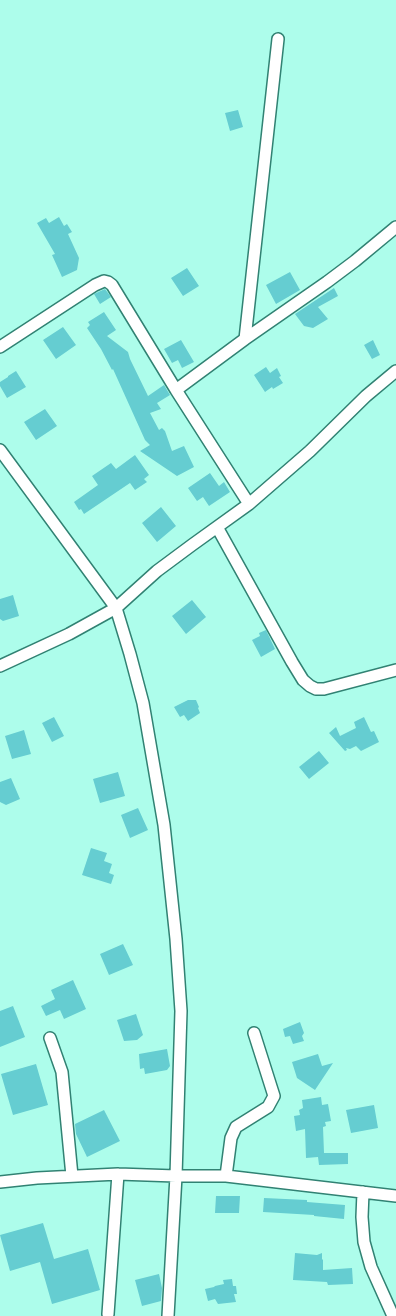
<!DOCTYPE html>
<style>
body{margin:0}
canvas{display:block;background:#adfdeb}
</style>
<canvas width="396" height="1316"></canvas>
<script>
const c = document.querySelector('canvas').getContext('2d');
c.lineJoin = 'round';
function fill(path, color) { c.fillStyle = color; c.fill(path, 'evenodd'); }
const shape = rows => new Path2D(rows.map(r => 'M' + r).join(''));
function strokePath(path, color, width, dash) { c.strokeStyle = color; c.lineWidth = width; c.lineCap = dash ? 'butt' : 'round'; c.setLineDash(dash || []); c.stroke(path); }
fill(shape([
 [238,110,243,127,230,131,225,113],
 [59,217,64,226,67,224,72,232,68,234,79,258,77,270,62,277,52,255,55,254,37,223,46,218,49,223],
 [187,268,199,286,183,296,171,278],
 [290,272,300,290,276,304,266,285],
 [334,288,338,296,318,307,328,319,313,328,304,326,295,314],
 [105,289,111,297,100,304,94,294],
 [104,312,116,330,107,336,128,352,130,359,148,396,164,385,170,395,157,403,161,409,150,413,159,430,162,428,165,431,172,451,184,446,194,467,177,476,140,451,150,445,145,440,113,369,112,370,101,349,87,328,90,325,88,322],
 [63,327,76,345,56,359,43,340],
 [181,340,194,362,182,368,178,360,172,363,164,349],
 [373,340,380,355,372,359,364,345],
 [266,367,270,373,277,368,281,376,279,377,283,383,273,389,272,387,265,392,254,375],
 [16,371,26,387,7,398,0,386,0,382,8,377,8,376],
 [45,409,57,426,36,440,24,422],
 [135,455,149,475,144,479,147,482,135,490,130,483,84,514,81,509,79,510,74,502,98,485,92,476,111,463,116,469],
 [210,473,219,486,224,482,230,492,209,506,203,497,197,501,188,488],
 [161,507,176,526,157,542,142,523],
 [13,595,19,616,3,621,0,619,0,599],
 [192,600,206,617,186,634,172,616],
 [266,630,275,649,261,657,252,640,260,636,259,633],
 [188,700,196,700,199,707,198,708,200,713,188,721,184,715,180,717,174,707],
 [54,717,64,736,52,742,42,723],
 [364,717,371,732,374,731,379,742,361,751,356,746,350,749,346,748,347,750,345,751,329,733,336,727,340,736,356,728,354,722],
 [24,730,31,754,12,759,5,736],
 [319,751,329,763,309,779,299,767],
 [118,772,125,796,100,803,93,779],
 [11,778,20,799,6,805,0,802,0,782],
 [138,808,148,830,130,838,121,815],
 [91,848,107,853,104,861,112,864,109,873,114,875,111,884,82,875],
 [123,944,133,965,109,975,100,954],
 [73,980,86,1009,64,1019,60,1010,46,1016,41,1006,55,999,51,990],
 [13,1006,25,1037,0,1047,0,1011],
 [136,1014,143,1035,137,1040,124,1041,117,1020],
 [300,1022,304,1033,302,1036,304,1041,293,1044,290,1036,285,1037,283,1029],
 [167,1049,170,1066,167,1070,145,1074,144,1068,140,1069,139,1054],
 [318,1054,322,1066,333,1063,315,1090,297,1078,292,1062],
 [36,1064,48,1105,13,1115,1,1074],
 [321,1097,322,1105,328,1104,331,1121,325,1122,326,1126,323,1127,324,1153,348,1153,348,1164,319,1165,318,1157,306,1158,305,1129,296,1131,294,1116,300,1115,299,1110,303,1108,302,1100],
 [374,1105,378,1128,351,1133,346,1110],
 [104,1110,120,1141,87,1157,76,1134,75,1124],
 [216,1196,240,1196,239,1213,215,1213],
 [264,1198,307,1200,307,1202,345,1205,344,1219,314,1216,314,1215,263,1212],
 [43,1223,54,1259,88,1249,100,1290,52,1304,40,1262,10,1271,0,1235],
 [295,1253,317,1255,322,1253,322,1259,323,1260,323,1270,352,1268,353,1284,328,1285,327,1282,293,1280],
 [159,1274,162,1288,161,1301,142,1306,135,1280],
 [232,1279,233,1286,236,1286,237,1294,234,1294,236,1302,218,1304,215,1299,208,1301,205,1289,214,1287,215,1286,224,1284,223,1280]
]), '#65cdd1');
const minor = shape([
 [245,339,278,39],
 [0,347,95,285,104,281,108,282,112,285,176,390,249,504],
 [176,390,245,339,327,282,355,261,396,227],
 [0,450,116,608,130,654,143,703,164,825,176,939,181,1011,176,1176,168,1316],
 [217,527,292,662,303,680,310,686,316,689,324,689,396,670],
 [0,666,69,634,116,608,157,571,192,545,249,504,310,451,366,396,396,371],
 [50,1038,62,1072,72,1176],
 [226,1176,231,1138,236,1127,268,1107,274,1096,254,1033],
 [0,1182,37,1178,118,1174,176,1176,226,1176,396,1196],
 [363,1192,362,1217,364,1242,371,1267,393,1316],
 [108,1314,118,1174]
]);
strokePath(minor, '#318273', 14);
strokePath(minor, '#fff', 11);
</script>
